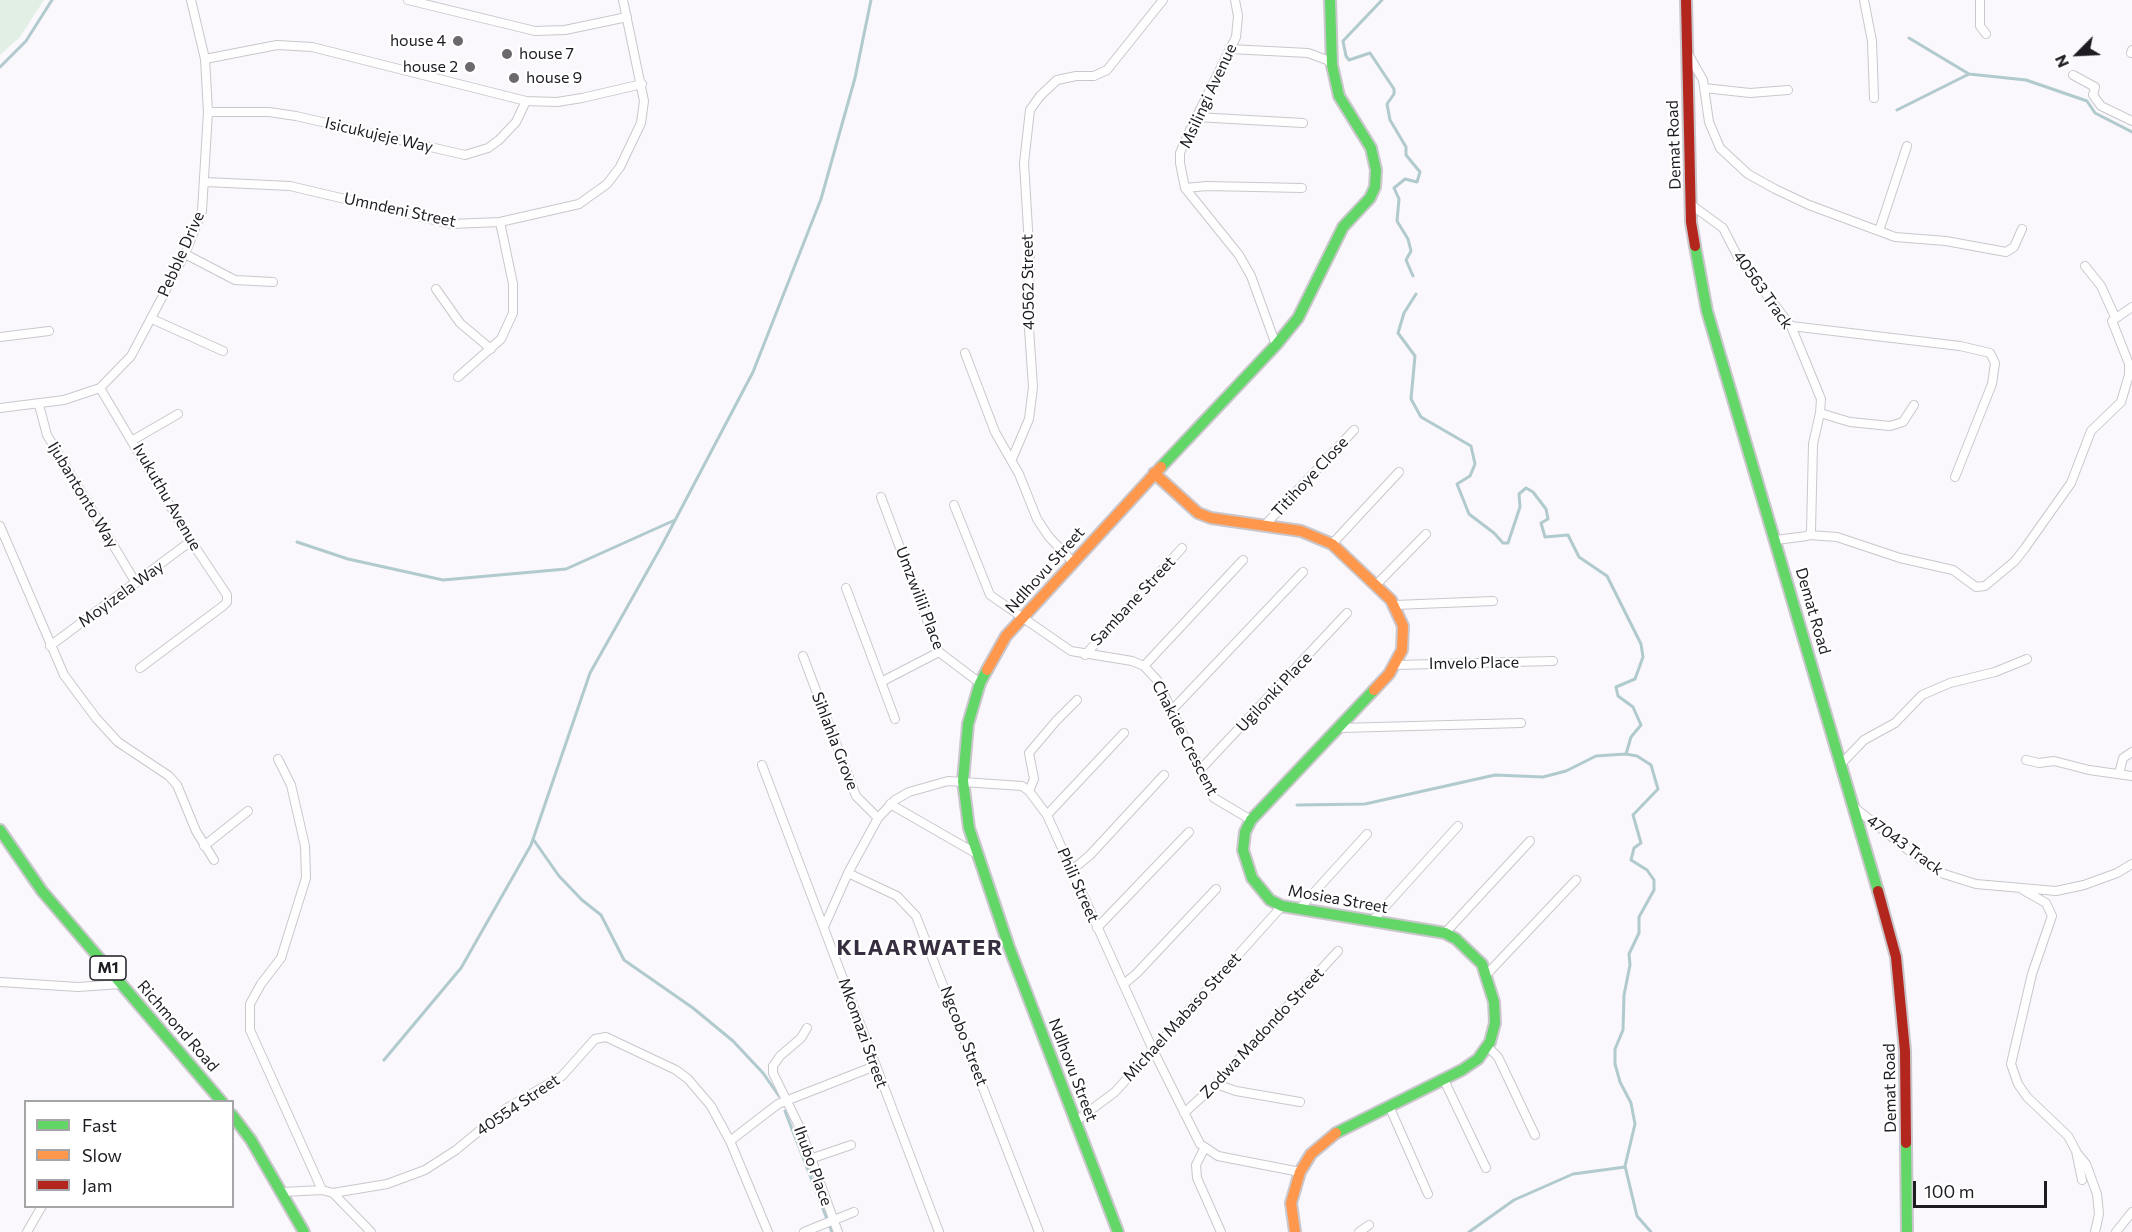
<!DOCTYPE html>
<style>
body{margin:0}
#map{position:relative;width:2132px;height:1232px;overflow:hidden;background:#faf8fc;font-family:Commissioner,sans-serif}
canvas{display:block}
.legend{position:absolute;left:24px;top:1100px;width:210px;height:108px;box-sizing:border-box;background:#fff;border:2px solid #a5a4a7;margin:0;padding:8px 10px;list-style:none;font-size:18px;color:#1f1b22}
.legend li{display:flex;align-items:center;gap:12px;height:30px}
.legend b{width:30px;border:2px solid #a5a4a7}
.north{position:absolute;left:2048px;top:24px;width:60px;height:60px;-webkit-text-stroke:4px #fff;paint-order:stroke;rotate:246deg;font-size:16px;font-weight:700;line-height:24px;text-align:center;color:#1f1b22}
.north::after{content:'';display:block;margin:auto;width:21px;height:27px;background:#1f1b22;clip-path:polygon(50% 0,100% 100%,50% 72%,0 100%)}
.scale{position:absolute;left:1913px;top:1181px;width:134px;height:27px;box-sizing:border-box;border:3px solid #1f1b22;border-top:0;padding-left:8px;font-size:18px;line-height:21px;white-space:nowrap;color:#1f1b22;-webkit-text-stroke:4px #fff;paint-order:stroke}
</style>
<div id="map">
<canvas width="2132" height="1232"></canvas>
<ul class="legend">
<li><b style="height:8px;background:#63d668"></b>Fast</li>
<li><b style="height:8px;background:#ff974d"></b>Slow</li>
<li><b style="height:8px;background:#b3261e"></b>Jam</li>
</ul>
<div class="north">N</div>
<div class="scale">100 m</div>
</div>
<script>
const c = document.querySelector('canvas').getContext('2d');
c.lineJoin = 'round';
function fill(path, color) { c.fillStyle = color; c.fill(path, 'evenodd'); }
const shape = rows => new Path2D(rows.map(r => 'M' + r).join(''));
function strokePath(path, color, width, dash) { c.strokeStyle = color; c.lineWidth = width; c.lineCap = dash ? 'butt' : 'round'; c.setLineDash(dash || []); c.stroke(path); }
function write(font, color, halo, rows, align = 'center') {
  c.font = font + ' Commissioner,sans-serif'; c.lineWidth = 4.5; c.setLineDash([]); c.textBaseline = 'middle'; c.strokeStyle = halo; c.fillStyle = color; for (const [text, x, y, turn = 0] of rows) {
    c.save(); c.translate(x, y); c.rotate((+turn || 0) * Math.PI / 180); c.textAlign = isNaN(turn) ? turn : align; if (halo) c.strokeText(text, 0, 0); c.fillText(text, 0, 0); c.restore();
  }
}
fill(shape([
 [0,0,44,0,20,37,0,55]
]), '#e2efe4');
strokePath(shape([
 [1382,0,1343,41,1346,56,1349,60,1370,53,1394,89,1394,94,1387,104,1390,120,1406,147,1406,155,1420,172,1417,182,1405,179,1394,188,1399,199,1397,221,1408,239,1411,251,1406,260,1413,276],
 [1909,38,1969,74,2026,80,2087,101,2095,113,2132,132],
 [0,67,26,41,52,0],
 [1897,110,1969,74],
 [1416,294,1404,313,1398,333,1415,356,1411,399,1421,417,1471,446,1475,464,1470,476,1457,484,1469,514,1494,533,1503,543,1508,543,1520,507,1519,494,1526,488,1533,492,1546,509,1548,519,1541,523,1545,537,1568,535,1579,557,1607,576,1641,644,1643,657,1635,679,1616,687,1618,696,1633,707,1641,725,1631,737,1626,754,1637,756,1651,765,1658,789,1633,815,1641,843,1634,848,1631,860,1647,870,1654,880,1654,890,1639,917,1639,933,1629,954,1630,965,1624,995,1623,1030,1615,1049,1615,1064,1620,1082,1631,1103,1635,1124,1625,1166,1637,1216,1651,1232],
 [297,542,348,559,443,580,566,569,675,520],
 [1297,805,1365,804,1495,775,1543,777,1566,771,1596,756,1626,754],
 [533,839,559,876,582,900,601,915,624,960,693,1008,733,1041,763,1073,779,1096],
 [384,1060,461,968,531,845,590,673,661,547,753,372,821,199,855,78,871,0],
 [785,1111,832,1232],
 [1469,1232,1514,1200,1573,1174,1625,1167]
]), '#b0cace', 3);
const street = shape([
 [408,0,535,31,565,30,627,17],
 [1235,0,1238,16,1236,37,1190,130,1180,153,1180,163,1185,188,1239,255,1251,276,1276,345],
 [1864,0,1872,41,1874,98],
 [1980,0,1980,26,1986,34],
 [1230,49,1308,53,1327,60,1332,65],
 [1687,52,1703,80,1709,122,1720,148,1748,174,1775,189,1809,205,1895,237,1946,241,2006,252,2014,247,2022,229],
 [2131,53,2132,50],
 [205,59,277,45,312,47,526,101,557,102,582,98,642,84],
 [2073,75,2095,87,2093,95,2101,106,2132,121],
 [1704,88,1750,93,1788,90],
 [208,112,269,112,296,116,465,155,488,148,499,140,516,122,526,101],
 [1196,117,1303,123],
 [206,182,290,186,451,224,500,222,579,204,607,184,620,167,641,123,644,101,623,0],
 [1185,188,1207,186,1302,188],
 [1690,204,1723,228,1739,259,1791,326,1821,399,1820,413,1813,444,1811,532,1807,536,1776,540],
 [1879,231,1907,146],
 [185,254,235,280,273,282],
 [2085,266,2101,286,2115,317],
 [436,289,460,323,491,349],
 [152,319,223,351],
 [1791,326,1960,346,1990,353,1995,363,1992,384,1955,477],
 [0,337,49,331],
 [965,353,995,432,1019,474,1037,519,1049,537,1072,561],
 [458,377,501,339,513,313,513,284,500,222],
 [100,388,191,541,227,595,227,602,223,606,140,668],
 [39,405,47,435,136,583],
 [0,408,64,400,100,388,131,356,185,254,202,211,208,112,205,59,191,0],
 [1820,413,1850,422,1890,426,1903,422,1914,405],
 [133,440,178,414],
 [1012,459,1029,419,1033,387,1028,314,1030,262,1024,163,1030,110,1040,96,1057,80,1076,76,1094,76,1107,70,1163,0],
 [881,497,939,652,980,683],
 [954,505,990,595,1071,651,1132,661,1144,666,1157,680,1214,798,1251,820],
 [1265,525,1354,430],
 [0,526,64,675,96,718,118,742,169,776,177,785,196,831,214,860],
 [1809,535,1837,537,1900,558,1953,570,1976,587,1985,586,2015,561,2025,548,2071,483,2091,431,2121,402,2129,375,2129,364,2112,321,2132,307],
 [1332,544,1399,472],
 [1376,585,1426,534],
 [846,588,895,719],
 [1395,605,1493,601],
 [50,646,191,541],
 [1085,655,1182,548],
 [803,656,856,796,878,818],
 [1396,665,1553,661],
 [1144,666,1243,560],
 [881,682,939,652],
 [1172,710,1303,572],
 [1341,728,1521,723],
 [278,759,291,785,305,846,306,878,281,958,261,984,250,1004,250,1030,322,1190],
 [2026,760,2039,763,2054,761,2089,770,2132,776],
 [1842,763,1864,740,1895,723,1922,695,1950,683,1995,672,2027,659],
 [762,765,939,1232],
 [1200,770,1347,613],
 [2119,774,2123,758,2132,752],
 [1029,791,1034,779,1029,753,1056,721,1077,700],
 [890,804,977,854],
 [1855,808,1921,860,1944,874,1976,884,2056,891,2084,885,2117,873,2132,864],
 [1047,815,1124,733],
 [204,846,248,811],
 [1072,870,1090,855,1164,775],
 [848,873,897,896,916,916,1039,1232],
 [2023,890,2046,903,2052,916,2032,974,2011,1064,2018,1084,2027,1097,2068,1136,2076,1151,2082,1180],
 [1299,909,1367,834],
 [1373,920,1458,826],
 [824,927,848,873,878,818,895,800,909,792,948,781,1022,786,1029,791,1047,815,1153,1050,1200,1144,1218,1156,1300,1172],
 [1097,928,1189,832],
 [1445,933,1530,841],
 [1487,974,1576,880],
 [0,982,78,987,121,984],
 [1124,984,1137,973,1216,889],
 [807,1028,801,1038,780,1056,773,1066,773,1073,800,1128,838,1232],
 [1488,1047,1498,1057,1535,1135],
 [1444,1080,1486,1168],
 [1216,1084,1236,1091,1300,1102],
 [1389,1106,1428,1194],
 [1184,1113,1216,1084,1338,951],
 [1076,1121,1115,1092,1282,906],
 [730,1141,778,1104,875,1066],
 [1204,1149,1196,1165,1197,1178,1221,1232],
 [2077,1153,2086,1164,2097,1194,2099,1214,2095,1232],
 [810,1159,851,1145],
 [283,1192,322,1190,333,1193,371,1232],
 [333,1193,387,1184,425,1170,456,1150,507,1108,562,1076,595,1039,606,1037,676,1070,688,1079,711,1106,730,1141,768,1232],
 [27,1232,42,1206],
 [804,1232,854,1212],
 [1359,1232,1369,1225],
 [2116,1232,2132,1212]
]);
const fast = shape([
 [1695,246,1707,311,1878,891],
 [1161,467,1276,345,1298,318,1343,227,1370,198,1375,187,1376,170,1371,148,1339,96,1332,65,1330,0],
 [987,670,980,683,968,724,963,781,969,828,1009,947,1118,1232],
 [0,830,42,891,222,1102],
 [232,1115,251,1140,304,1232],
 [1336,1133,1462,1070,1478,1059,1490,1042,1495,1023,1494,1002,1482,964,1456,939,1445,933,1282,906,1270,900,1252,878,1243,850,1245,832,1251,820,1374,690],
 [1906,1143,1907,1232]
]);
const slow = shape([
 [1154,473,1198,513,1211,518,1301,531,1332,544,1391,600,1403,626,1402,650,1389,674,1374,690],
 [987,670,1006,636,1161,467],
 [1295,1232,1291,1203,1300,1172,1311,1154,1336,1133]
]);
const jam = shape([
 [1686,0,1691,222,1695,246],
 [1878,891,1896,957,1905,1051,1906,1143]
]);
strokePath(street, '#cac7cc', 10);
strokePath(fast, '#cac7cc', 14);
strokePath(slow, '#cac7cc', 14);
strokePath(jam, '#cac7cc', 14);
strokePath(street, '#fefeff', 8);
strokePath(fast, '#63d668', 10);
strokePath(slow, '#ff974d', 10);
strokePath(jam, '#b3261e', 10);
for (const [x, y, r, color] of [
 [458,41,6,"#6c686e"],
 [507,54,6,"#6c686e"],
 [470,67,6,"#6c686e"],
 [514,78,6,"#6c686e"]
]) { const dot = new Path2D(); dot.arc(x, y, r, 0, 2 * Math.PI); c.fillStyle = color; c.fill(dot); strokePath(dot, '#fff', 2); }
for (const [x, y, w] of [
 [108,968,36]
]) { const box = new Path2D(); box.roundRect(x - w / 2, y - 12, w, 24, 4.5); c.fillStyle = '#fff'; c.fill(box); strokePath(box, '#1f1b22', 1.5); }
write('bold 15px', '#1f1b22', null, [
 ["M1",108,968]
]);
write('16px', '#1f1b22', '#fff', [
 ["house 4",446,41],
 ["house 7",519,54,"left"],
 ["house 2",458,67],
 ["house 9",526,78,"left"]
], 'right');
write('16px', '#1f1b22', '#fff', [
 ["Msilingi Avenue",1208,96,-65],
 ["Isicukujeje Way",379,135,13],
 ["Demat Road",1674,145,-92],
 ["Umndeni Street",400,210,12],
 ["Pebble Drive",181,254,-66],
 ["40562 Street",1028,282,-91],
 ["40563 Track",1763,290,55],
 ["Titihoye Close",1310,477,-47],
 ["Ijubantonto Way",83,495,59],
 ["Ivukuthu Avenue",167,497,60],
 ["Ndlhovu Street",1045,570,-48],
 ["Moyizela Way",121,594,-36],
 ["Umzwilili Place",920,598,69],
 ["Sambane Street",1133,601,-47],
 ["Demat Road",1813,611,74],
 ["Imvelo Place",1474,663,-1],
 ["Ugilonki Place",1274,692,-47],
 ["Chakide Crescent",1185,738,63],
 ["Sihlahla Grove",835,741,69],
 ["47043 Track",1905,845,36],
 ["Phili Street",1078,885,66],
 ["Mosiea Street",1338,899,10],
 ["Michael Mabaso Street",1182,1017,-48],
 ["Richmond Road",178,1026,49],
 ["Mkomazi Street",863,1033,70],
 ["Zodwa Madondo Street",1262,1033,-47],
 ["Ngcobo Street",964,1036,69],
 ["Ndlhovu Street",1073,1070,69],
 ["Demat Road",1890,1088,-91],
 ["40554 Street",518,1105,-34],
 ["Ihubo Place",813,1166,70]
]);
c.letterSpacing = '1.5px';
write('bold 22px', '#372f3f', '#fff', [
 ["KLAARWATER",920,948]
]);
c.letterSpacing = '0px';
</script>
